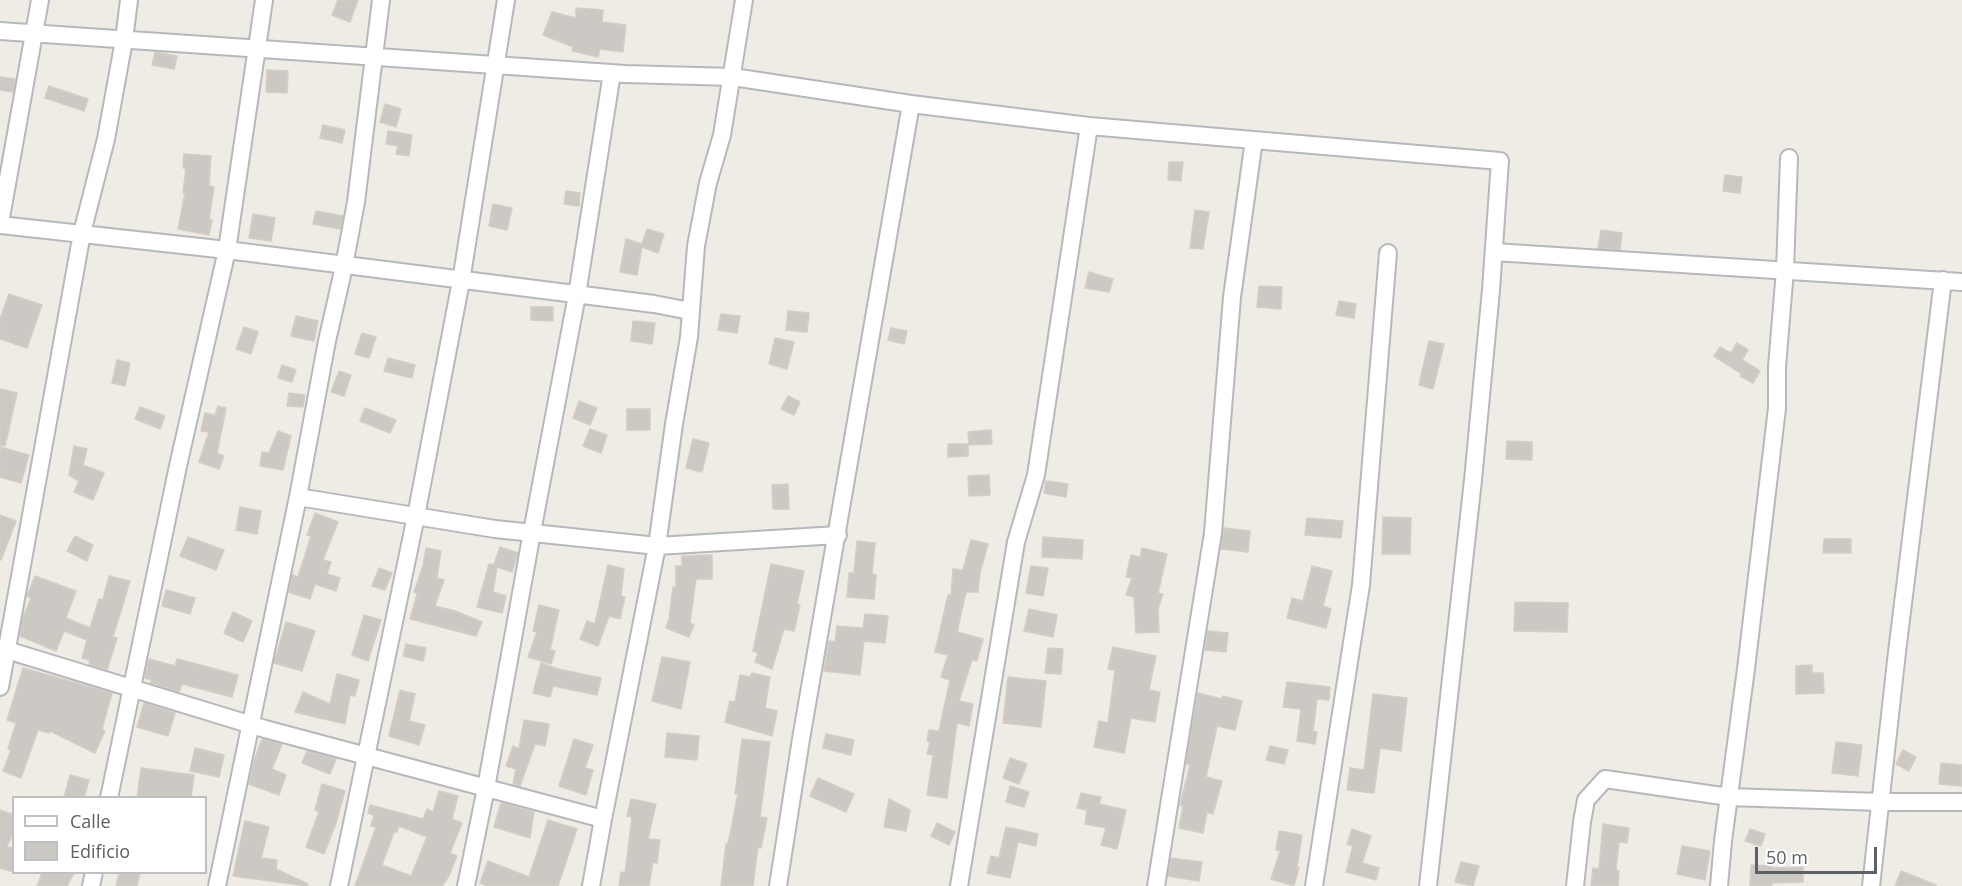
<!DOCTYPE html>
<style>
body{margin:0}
#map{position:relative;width:1962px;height:886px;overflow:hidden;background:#efece5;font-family:"Open Sans",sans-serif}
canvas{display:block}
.legend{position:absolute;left:12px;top:796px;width:195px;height:78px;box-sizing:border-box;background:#fff;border:2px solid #bec0c1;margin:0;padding:8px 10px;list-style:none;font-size:18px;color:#5c6165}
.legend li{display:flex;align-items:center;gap:12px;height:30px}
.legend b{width:30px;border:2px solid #bec0c1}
.scale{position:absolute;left:1755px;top:847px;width:122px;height:27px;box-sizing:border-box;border:3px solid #5c6165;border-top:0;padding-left:8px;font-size:18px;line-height:21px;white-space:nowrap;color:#5c6165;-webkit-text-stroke:4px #fff;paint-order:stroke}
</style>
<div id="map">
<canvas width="1962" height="886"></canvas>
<ul class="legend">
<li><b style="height:8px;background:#fff"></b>Calle</li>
<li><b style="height:16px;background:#ccc9c4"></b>Edificio</li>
</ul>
<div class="scale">50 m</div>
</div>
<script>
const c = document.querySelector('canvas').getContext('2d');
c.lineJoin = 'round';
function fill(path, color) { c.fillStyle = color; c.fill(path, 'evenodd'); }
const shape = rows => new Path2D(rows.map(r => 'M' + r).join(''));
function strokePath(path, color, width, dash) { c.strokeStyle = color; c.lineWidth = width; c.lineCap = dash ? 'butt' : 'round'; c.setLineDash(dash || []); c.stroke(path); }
const building = shape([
 [338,0,358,0,350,22,332,15,338,0],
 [576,8,603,10,602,22,626,25,623,52,600,49,598,57,572,51,573,47,543,35,552,12,576,18,576,8],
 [155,52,177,56,174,69,152,65,155,52],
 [267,70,288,71,287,93,266,92,267,70],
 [0,77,15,79,13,92,0,90,0,77],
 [49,86,88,99,84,111,45,98,49,86],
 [385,104,401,109,396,127,380,122,385,104],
 [323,125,345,130,342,143,320,138,323,125],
 [388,131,412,135,409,156,396,154,398,146,386,144,388,131],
 [184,154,211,156,209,186,214,187,209,219,212,220,209,235,178,229,185,193,183,193,186,168,183,168,184,154],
 [1169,162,1183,162,1181,181,1168,180,1169,162],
 [1725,175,1742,177,1740,193,1723,191,1725,175],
 [566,191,580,193,579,206,564,204,566,191],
 [493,204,512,208,507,230,489,226,493,204],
 [1195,210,1209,212,1203,249,1190,248,1195,210],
 [316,211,343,216,340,229,313,224,316,211],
 [253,214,275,218,271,241,249,238,253,214],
 [647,229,664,234,658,253,642,247,637,275,620,272,626,239,642,244,647,229],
 [1601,230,1622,233,1620,250,1598,248,1601,230],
 [1089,272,1113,279,1109,292,1085,288,1089,272],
 [1259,286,1282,287,1281,309,1257,307,1259,286],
 [9,294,42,305,27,348,0,339,0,319,9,294],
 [1339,301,1356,304,1354,318,1336,315,1339,301],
 [531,307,553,307,553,321,531,320,531,307],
 [788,311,809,313,807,332,786,330,788,311],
 [721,314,740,316,737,333,718,330,721,314],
 [296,316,318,321,314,341,291,336,296,316],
 [633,321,655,323,652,344,631,341,633,321],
 [244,327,258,332,251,354,236,349,244,327],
 [891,328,907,331,904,344,888,340,891,328],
 [362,333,376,337,369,358,355,354,362,333],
 [775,338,794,342,787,369,769,364,775,338],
 [1429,341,1444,344,1433,389,1419,385,1429,341],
 [1737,343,1748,350,1742,360,1760,371,1753,383,1740,376,1742,374,1714,356,1720,347,1731,353,1737,343],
 [388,358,415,365,412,378,384,371,388,358],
 [117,360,130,363,125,386,112,383,117,360],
 [282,365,296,370,292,382,278,378,282,365],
 [339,371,351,375,344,396,331,392,339,371],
 [0,389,17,393,5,446,0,445,0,389],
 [289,393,305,395,303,407,287,406,289,393],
 [788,396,800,402,794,415,781,409,788,396],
 [579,401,597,408,590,425,573,418,579,401],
 [218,406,226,408,217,453,224,456,219,469,199,462,209,432,201,431,205,413,215,415,218,406],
 [140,407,165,416,160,429,135,419,140,407],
 [365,408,396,420,390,433,360,421,365,408],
 [627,409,650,409,650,430,627,430,627,409],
 [590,429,607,435,601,453,583,446,590,429],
 [991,430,992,444,969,445,968,432,991,430],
 [278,431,291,436,283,470,260,466,262,452,269,453,278,431],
 [693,439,709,443,702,472,686,468,693,439],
 [1507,441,1532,442,1532,460,1506,459,1507,441],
 [948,444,968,444,968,456,948,457,948,444],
 [74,446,87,449,83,465,104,473,93,500,74,492,79,481,69,475,74,446],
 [0,447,29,455,21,483,0,477,0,447],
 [989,475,990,495,969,496,968,476,989,475],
 [1046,481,1068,484,1066,497,1044,493,1046,481],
 [788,484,789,509,773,509,772,485,788,484],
 [240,507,261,511,257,534,236,530,240,507],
 [315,513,338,522,323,560,331,562,327,574,340,578,336,591,315,584,310,599,289,592,292,575,298,577,311,536,307,535,315,513],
 [0,515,16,521,1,560,0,560,0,515],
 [1383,517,1411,518,1410,554,1382,554,1383,517],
 [1307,518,1343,521,1341,538,1305,535,1307,518],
 [1224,528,1250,531,1248,552,1221,549,1224,528],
 [75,536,93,545,87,561,67,551,75,536],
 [188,537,224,550,216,570,180,556,188,537],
 [1043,537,1083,540,1082,559,1042,557,1043,537],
 [1824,539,1851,539,1851,553,1823,553,1824,539],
 [971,540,988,544,980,573,978,592,966,592,957,632,983,639,977,661,972,660,959,701,973,704,969,726,957,723,947,798,927,795,933,755,927,754,930,742,927,741,929,730,939,731,950,680,941,677,948,655,935,652,948,595,951,596,953,569,963,570,971,540],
 [857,541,875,543,872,574,876,575,874,599,847,597,849,573,854,573,857,541],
 [500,547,518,553,512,572,497,567,493,592,506,596,502,613,477,607,489,564,494,565,500,547],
 [426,548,441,551,437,578,444,580,435,606,455,611,482,622,476,636,410,619,417,594,414,592,423,566,426,548],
 [1142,548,1167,554,1158,593,1163,594,1158,609,1159,632,1136,633,1134,597,1126,595,1132,578,1126,577,1131,555,1140,557,1142,548],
 [712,555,712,579,696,579,690,623,694,625,689,637,666,628,669,619,673,587,676,588,676,566,682,566,682,556,712,555],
 [771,564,804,571,797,604,800,605,794,631,784,629,772,669,755,662,758,653,753,651,771,564],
 [608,565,624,569,621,596,625,597,620,619,609,616,598,646,580,639,587,621,595,624,608,565],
 [1031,566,1048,568,1043,596,1026,593,1031,566],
 [1312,566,1332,571,1323,606,1331,609,1326,628,1287,618,1292,598,1303,601,1312,566],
 [379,568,392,573,385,590,372,586,379,568],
 [35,576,76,591,66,618,90,628,99,599,103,600,109,576,130,581,113,637,117,638,107,670,89,664,90,660,82,658,87,640,64,631,56,651,20,636,23,617,31,598,27,596,35,576],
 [166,590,195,598,190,614,162,606,166,590],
 [1515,602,1568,603,1567,632,1514,631,1515,602],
 [539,605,559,610,550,650,555,651,551,664,528,657,537,632,533,631,539,605],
 [1029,609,1057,615,1053,637,1024,631,1029,609],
 [233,612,252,621,243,642,224,633,233,612],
 [865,614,888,616,885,643,864,641,860,675,824,671,829,641,835,642,837,626,863,628,865,614],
 [364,615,381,620,368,661,352,655,364,615],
 [286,622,315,631,302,671,274,663,286,622],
 [1208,631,1228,633,1226,652,1205,650,1208,631],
 [406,644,426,648,423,661,403,656,406,644],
 [1113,647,1156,656,1149,690,1160,692,1155,722,1131,718,1124,753,1094,747,1099,721,1108,723,1115,670,1108,669,1113,647],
 [1048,648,1063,649,1061,674,1045,673,1048,648],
 [662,657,690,662,681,709,652,701,662,657],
 [149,659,175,666,177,659,238,675,232,697,182,684,179,692,150,683,152,680,145,678,149,659],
 [541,663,558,669,601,678,597,695,553,686,550,697,533,693,541,663],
 [1812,665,1812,673,1823,673,1824,693,1796,694,1796,666,1812,665],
 [23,668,112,693,102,729,105,731,95,753,50,731,49,733,38,730,21,778,3,771,11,750,8,749,16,723,7,720,23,668],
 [752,673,770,677,765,708,777,711,772,736,725,722,730,701,735,702,740,675,750,677,752,673],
 [337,674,359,680,355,696,350,695,345,724,295,712,303,692,330,704,337,674],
 [1008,677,1046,681,1041,727,1003,723,1008,677],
 [1287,682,1330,687,1329,700,1317,699,1313,731,1317,732,1315,744,1297,741,1301,709,1283,707,1287,682],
 [400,690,415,694,409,721,425,725,419,745,389,736,400,690],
 [1198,693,1222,699,1223,696,1242,701,1235,730,1217,726,1206,777,1222,781,1213,814,1207,812,1203,833,1179,828,1183,806,1180,805,1190,765,1186,764,1198,693],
 [1373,694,1407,698,1401,751,1380,748,1374,793,1347,790,1350,768,1364,770,1373,694],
 [144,703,175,713,168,736,137,727,144,703],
 [524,720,549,724,545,746,535,744,520,786,513,784,516,769,506,766,513,746,519,749,524,720],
 [667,733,699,736,697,760,665,757,667,733],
 [826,734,854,740,851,755,823,748,826,734],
 [262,739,282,744,272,769,286,775,279,795,249,784,254,761,262,739],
 [574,739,593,745,585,768,593,770,586,795,559,786,574,739],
 [742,739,770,742,760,817,767,818,761,848,758,847,753,886,721,886,726,844,728,844,738,794,735,794,742,739],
 [1836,742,1862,745,1858,776,1832,773,1836,742],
 [1270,746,1288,750,1284,764,1266,760,1270,746],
 [195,748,224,755,219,777,190,771,195,748],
 [1903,750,1916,757,1909,771,1896,764,1903,750],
 [307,751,336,759,330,774,302,763,307,751],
 [1010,758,1027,764,1019,784,1003,778,1010,758],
 [1941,763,1962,765,1962,786,1939,784,1941,763],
 [141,768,194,775,191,798,137,798,141,768],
 [70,775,89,780,84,798,64,798,70,775],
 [818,778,854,794,846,812,810,796,818,778],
 [322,784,345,791,336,823,324,854,306,847,319,812,315,810,322,784],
 [1010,786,1029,792,1024,807,1006,802,1010,786],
 [439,791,458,796,452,819,462,823,450,853,457,856,449,876,442,886,355,886,376,827,371,826,374,815,368,813,370,805,423,819,427,809,433,812,439,791],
 [399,826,427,837,411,876,382,865,394,832,397,832,399,826],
 [1081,793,1101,797,1099,804,1126,810,1117,849,1101,845,1106,828,1085,824,1087,810,1077,808,1081,793],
 [631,799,656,804,648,839,660,840,657,863,653,862,649,886,619,886,621,872,625,873,632,817,627,816,631,799],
 [889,799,910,810,906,831,884,827,889,799],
 [501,803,534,812,530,838,494,827,501,803],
 [0,810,14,815,14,830,7,847,14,848,14,872,0,868,0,810],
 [548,820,577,829,558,886,487,886,480,883,488,861,529,877,548,820],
 [245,821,269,827,261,858,277,860,276,869,308,884,307,886,233,876,245,821],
 [937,823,955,832,949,845,931,836,937,823],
 [1603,824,1629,828,1627,843,1619,842,1616,870,1619,871,1618,886,1591,886,1593,868,1599,869,1603,824],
 [1006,827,1038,834,1036,846,1018,842,1010,878,987,873,991,856,999,858,1006,827],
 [1352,829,1371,836,1362,863,1379,868,1376,880,1346,872,1353,846,1347,844,1352,829],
 [1750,829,1765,834,1761,846,1745,841,1750,829],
 [1279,831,1302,835,1297,867,1299,868,1294,886,1271,879,1280,851,1276,850,1279,831],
 [1682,846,1710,851,1705,880,1677,874,1682,846],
 [1171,858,1202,862,1199,881,1168,876,1171,858],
 [1461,862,1479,866,1473,886,1455,882,1461,862],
 [1751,865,1772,866,1772,868,1803,867,1803,882,1772,883,1772,886,1750,886,1751,865],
 [1901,871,1936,885,1936,886,1895,886,1901,871],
 [42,873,74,873,67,886,37,886,42,873],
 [119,873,140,873,137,886,116,886,119,873]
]);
fill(building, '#ccc9c4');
strokePath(building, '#d4cdc3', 1.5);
const minor = shape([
 [0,31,625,74,733,77,911,104,1089,126,1500,161,1491,290,1473,480,1428,886],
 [0,223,40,0],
 [0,225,227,250,654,304,690,311],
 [1494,252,1962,282],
 [298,497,495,529,657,546,838,535],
 [0,648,265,729,603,819],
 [0,687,82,233,106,139,124,40,129,0],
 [109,798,178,466,227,250,264,0],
 [91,886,94,872],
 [217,886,298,497,327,341,343,271,356,202,381,0],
 [339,886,416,516,461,281,506,0],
 [466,886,486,788,532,532,577,295,612,73],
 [591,886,603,819,657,546,674,424,689,337,696,246,708,183,722,135,744,0],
 [778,886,801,739,911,104],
 [959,886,1016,542,1036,475,1089,126],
 [1156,886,1213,533,1232,297,1254,140],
 [1314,886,1361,585,1388,253],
 [1575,886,1582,822,1586,800,1605,779,1729,797,1880,802,1962,802],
 [1719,886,1723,841,1746,669,1777,408,1777,367,1785,270,1789,158],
 [1871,886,1897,652,1943,280]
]);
strokePath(minor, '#b5b8bc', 20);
strokePath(minor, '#fff', 16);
</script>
